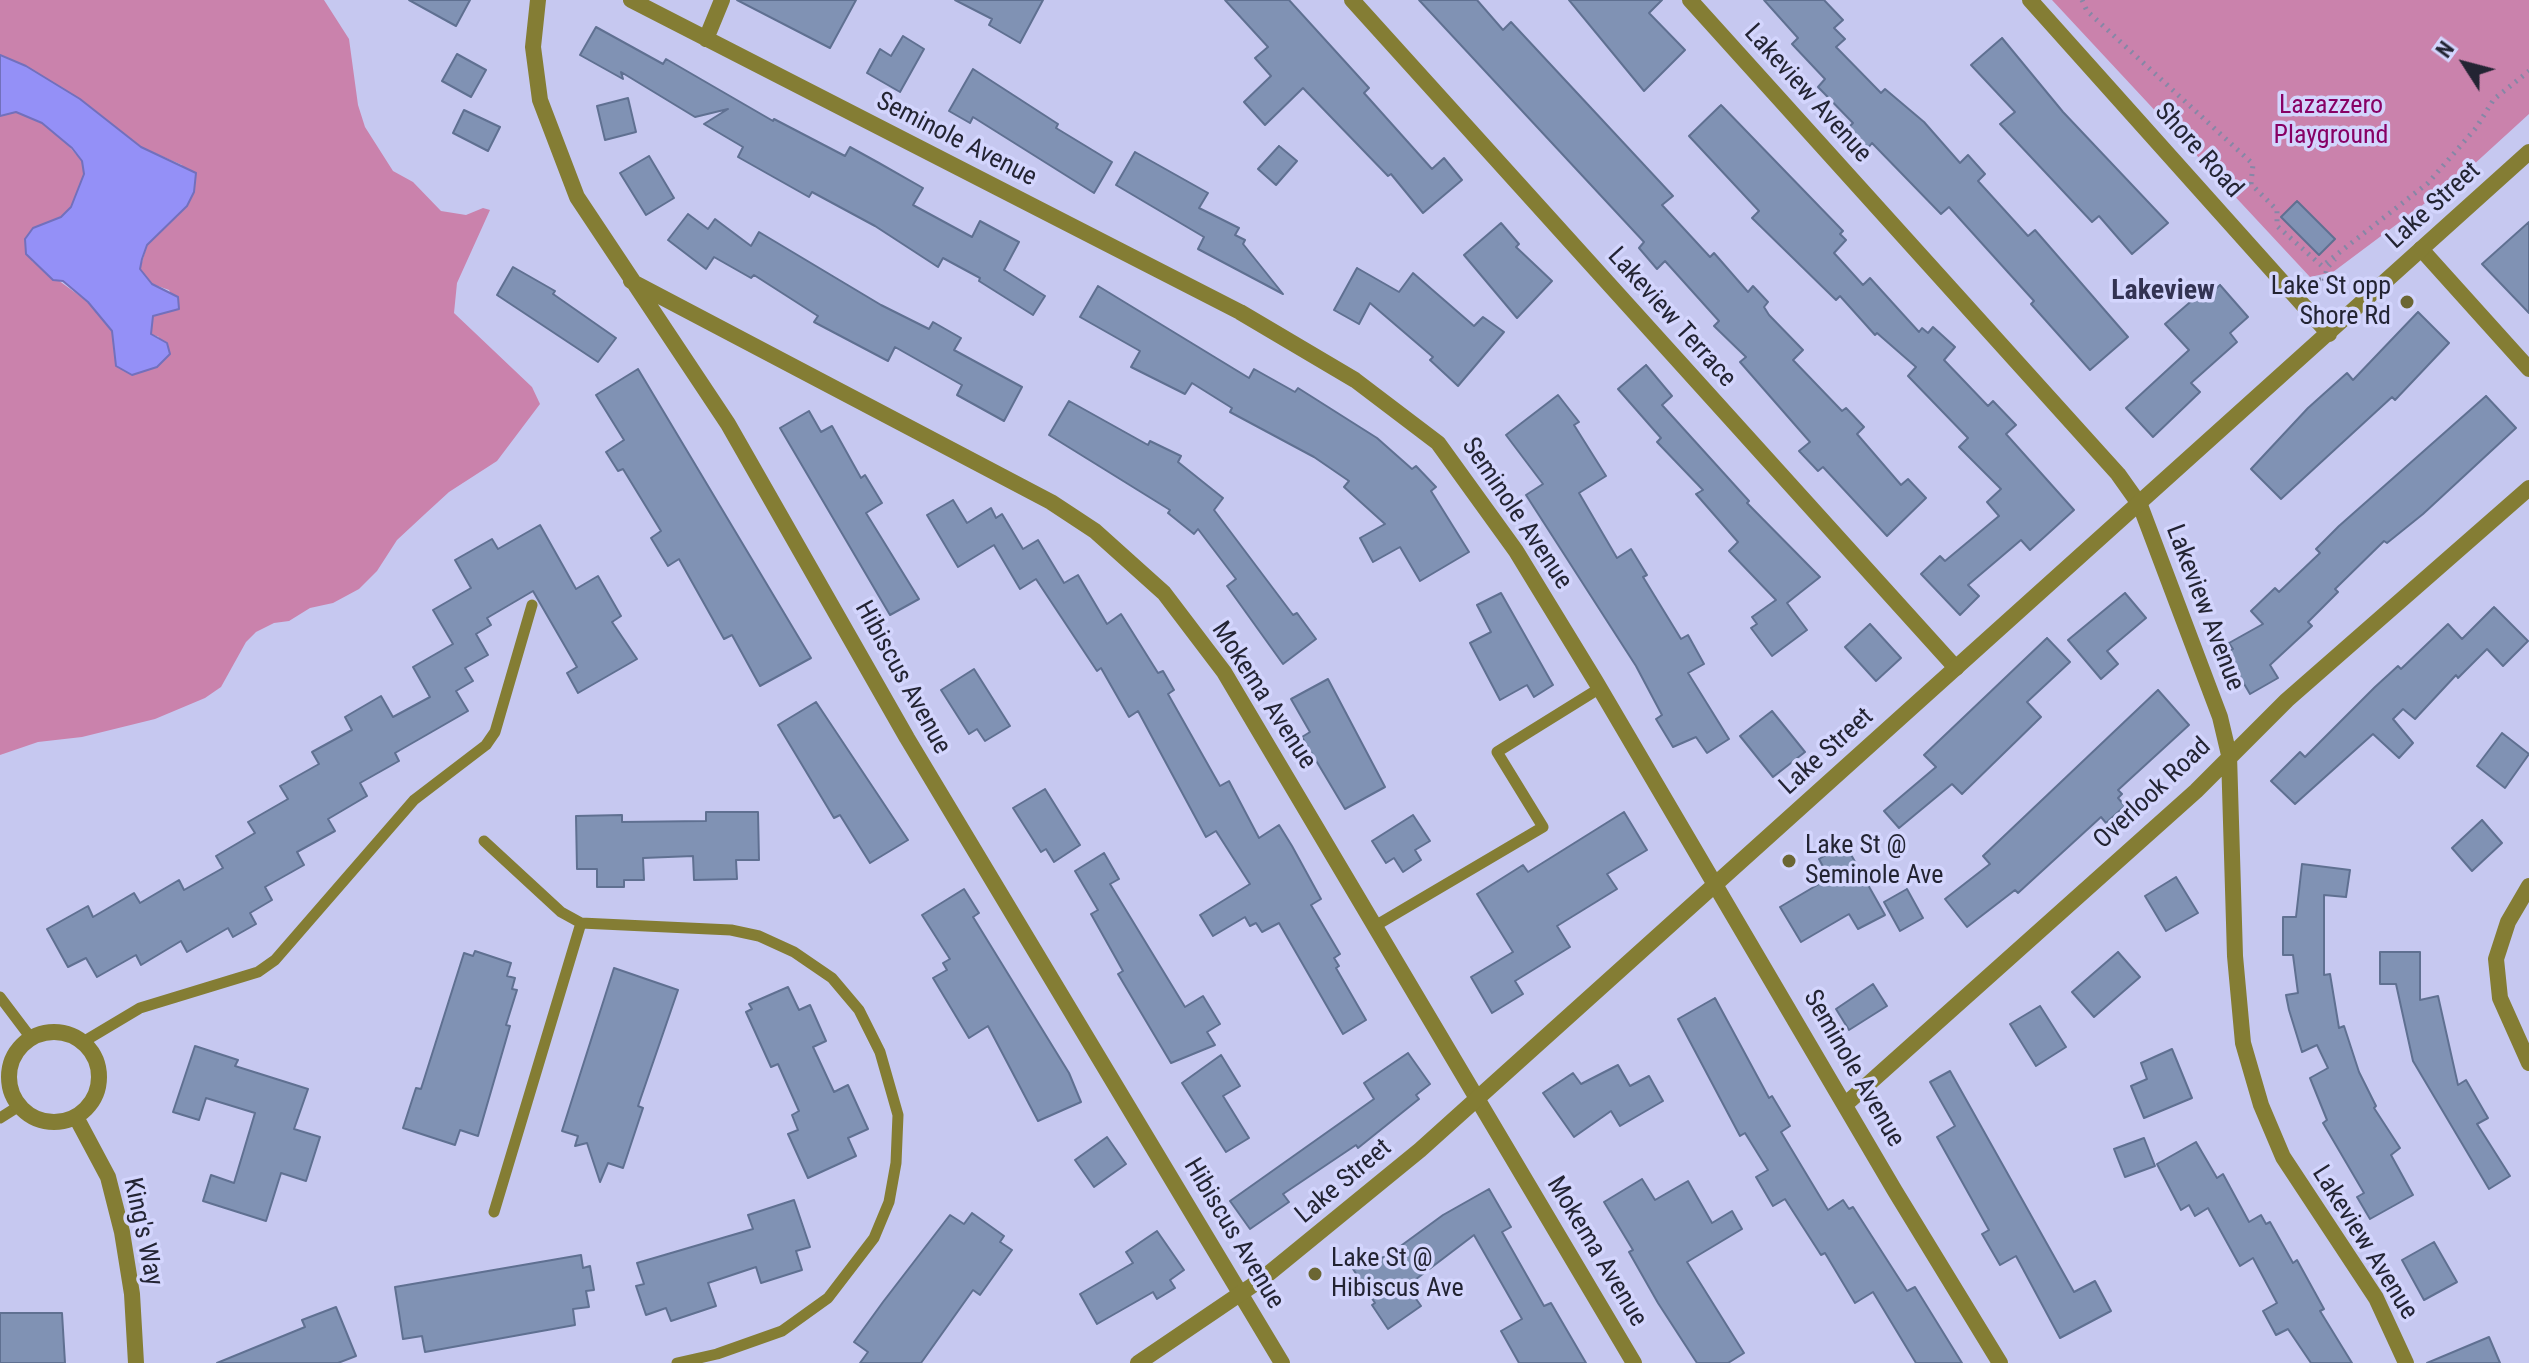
<!DOCTYPE html>
<style>
body{margin:0}
#map{position:relative;width:2529px;height:1363px;overflow:hidden;background:#c6c8f0;font-family:"Roboto Condensed",sans-serif}
canvas{display:block}
.north{position:absolute;left:2425px;top:24px;width:80px;height:80px;-webkit-text-stroke:6px #d3d5fd;paint-order:stroke;rotate:306deg;font-size:22px;font-weight:700;line-height:32px;text-align:center;color:#232433}
.north::after{content:'';display:block;margin:auto;width:28px;height:36px;background:#232433;clip-path:polygon(50% 0,100% 100%,50% 72%,0 100%)}
</style>
<div id="map">
<canvas width="2529" height="1363"></canvas>
<div class="north">N</div>
</div>
<script>
const c = document.querySelector('canvas').getContext('2d');
c.lineJoin = 'round';
function fill(path, color) { c.fillStyle = color; c.fill(path, 'evenodd'); }
const shape = rows => new Path2D(rows.map(r => 'M' + r).join(''));
function strokePath(path, color, width, dash) { c.strokeStyle = color; c.lineWidth = width; c.lineCap = dash ? 'butt' : 'round'; c.setLineDash(dash || []); c.stroke(path); }
function write(font, color, halo, rows, align = 'center') {
  c.font = font + ' "Roboto Condensed",sans-serif'; c.lineWidth = 7; c.setLineDash([]); c.textBaseline = 'middle'; c.strokeStyle = halo; c.fillStyle = color; for (const [text, x, y, turn = 0] of rows) {
    c.save(); c.translate(x, y); c.rotate((+turn || 0) * Math.PI / 180); c.textAlign = isNaN(turn) ? turn : align; if (halo) c.strokeText(text, 0, 0); c.fillText(text, 0, 0); c.restore();
  }
}
fill(shape([
 [0,0,324,0,349,39,358,105,365,127,393,171,413,182,441,211,466,215,483,208,490,210,457,283,454,313,532,387,540,404,497,461,449,492,425,514,397,540,377,571,359,589,333,603,310,608,289,621,274,623,256,632,246,642,221,687,205,698,155,719,82,737,38,742,0,755,0,116,16,112,42,123,60,136,82,161,84,174,71,207,61,217,33,228,32,261,88,302,112,332,116,366,132,375,157,367,159,337,151,334,153,315,179,309,169,290,152,284,140,269,147,245,187,206,182,165,141,147,80,99,26,66,0,55],
 [2052,0,2529,0,2529,114,2460,177,2333,272,2310,277]
]), '#ca82ac');
const water = shape([
 [0,55,26,66,80,99,141,147,196,173,194,192,187,206,147,245,142,259,140,269,152,284,178,297,179,309,153,316,151,334,167,343,170,354,157,367,132,375,116,366,112,331,88,302,63,281,53,280,26,254,25,239,33,228,61,217,71,207,84,174,82,161,72,148,42,123,16,112,0,116,0,55]
]);
fill(water, '#9490f7');
strokePath(water, '#7270bc', 2);
const building = shape([
 [409,0,470,0,456,26,409,0],
 [737,0,856,0,830,48,737,0],
 [955,0,1043,0,1020,43,989,25,992,19,955,0],
 [1225,0,1289,0,1369,88,1364,93,1432,169,1444,158,1462,180,1423,213,1391,174,1388,176,1303,88,1265,125,1244,102,1271,76,1255,58,1268,47,1225,0],
 [1419,0,1477,0,1503,30,1511,22,1673,196,1662,205,1710,257,1714,253,1748,292,1753,286,1768,302,1764,307,1769,315,1803,350,1793,360,1842,411,1846,408,1864,427,1857,434,1901,485,1908,479,1926,498,1887,536,1823,467,1818,471,1799,451,1810,442,1740,362,1746,357,1714,326,1719,321,1665,261,1657,269,1639,248,1644,242,1419,0],
 [1569,0,1662,0,1649,13,1685,50,1644,91,1569,0],
 [1764,0,1824,0,1843,20,1834,28,1845,39,1836,47,1881,93,1885,89,1924,122,1960,163,1968,155,1985,174,1978,181,2028,236,2035,230,2128,337,2090,370,2031,304,2034,301,1949,207,1941,214,1872,143,1864,153,1843,133,1853,123,1818,87,1825,79,1792,44,1798,38,1764,0],
 [596,27,663,64,666,59,773,121,774,119,845,156,850,147,879,163,923,188,913,205,972,237,980,221,1019,242,1004,270,1045,296,1033,315,979,281,980,278,943,258,938,267,875,226,812,192,809,197,738,157,743,147,704,124,728,109,695,117,621,72,623,79,580,55,596,27],
 [903,36,924,49,900,92,867,73,880,49,891,56,903,36],
 [2002,38,2063,112,2168,223,2132,254,2099,216,2092,222,2000,124,2015,112,1971,65,2002,38],
 [457,54,486,70,471,97,442,81,457,54],
 [973,69,1058,124,1056,128,1112,162,1094,193,973,117,970,123,949,111,973,69],
 [628,98,636,132,605,140,597,106,628,98],
 [1721,105,1843,231,1840,234,1846,240,1834,253,1863,285,1870,278,1919,332,1922,328,1928,333,1933,327,1955,347,1944,360,1988,406,1993,401,2016,425,2006,434,2074,510,2030,550,2021,540,1968,585,1979,596,1960,615,1921,574,1940,556,1945,561,1999,516,1987,502,2001,489,1959,447,1968,438,1908,376,1916,367,1877,333,1875,335,1840,296,1836,300,1752,218,1759,211,1689,136,1721,105],
 [464,110,500,127,488,151,453,133,464,110],
 [1279,146,1297,161,1276,185,1258,169,1279,146],
 [1135,152,1208,193,1199,208,1239,228,1235,235,1245,240,1243,244,1283,294,1198,249,1204,237,1116,185,1135,152],
 [649,156,674,198,646,215,620,173,649,156],
 [2297,201,2335,239,2319,255,2281,217,2297,201],
 [688,214,708,229,715,219,751,246,759,232,881,305,929,329,933,322,961,338,954,350,1022,387,1004,421,957,395,962,385,895,347,888,361,814,322,818,316,754,275,751,278,714,257,706,269,668,240,688,214],
 [2529,222,2529,313,2482,264,2529,222],
 [1501,223,1519,244,1516,247,1552,281,1517,318,1464,255,1501,223],
 [513,267,555,291,553,294,616,338,598,362,497,295,513,267],
 [1357,268,1399,292,1413,273,1474,326,1483,317,1504,332,1458,386,1430,360,1433,357,1370,303,1359,324,1334,310,1357,268],
 [2220,285,2248,317,2230,333,2237,342,2191,383,2200,392,2153,437,2126,408,2189,350,2165,324,2196,297,2201,302,2220,285],
 [1098,286,1249,378,1254,369,1295,392,1298,388,1377,438,1412,469,1416,466,1436,487,1431,491,1469,552,1420,581,1400,547,1373,562,1360,538,1385,524,1344,487,1349,481,1314,457,1230,412,1232,408,1192,383,1185,394,1131,367,1140,351,1080,317,1098,286],
 [2418,312,2449,343,2395,400,2392,397,2281,499,2251,469,2308,408,2347,373,2353,380,2418,312],
 [1646,365,1672,396,1662,405,1749,501,1747,503,1820,577,1787,603,1807,630,1772,656,1751,628,1757,624,1752,617,1776,600,1729,551,1738,542,1696,494,1703,490,1657,442,1661,438,1618,389,1646,365],
 [638,369,811,658,760,686,732,635,724,639,679,559,668,566,651,538,661,531,623,469,618,471,606,452,624,440,596,395,638,369],
 [1558,395,1579,422,1574,425,1606,476,1579,493,1617,558,1631,549,1647,575,1643,577,1681,639,1688,635,1704,664,1688,673,1729,739,1707,753,1696,737,1673,747,1656,719,1662,715,1636,666,1526,495,1543,484,1506,435,1558,395],
 [2486,396,2516,428,2423,514,2387,543,2384,541,2335,589,2338,592,2308,622,2312,626,2270,665,2278,678,2250,694,2226,653,2233,649,2229,643,2263,624,2251,611,2275,588,2279,592,2320,553,2316,549,2339,526,2486,396],
 [1069,401,1148,445,1150,441,1181,456,1178,462,1223,498,1214,510,1293,615,1297,613,1316,639,1283,664,1227,586,1236,579,1198,529,1194,534,1168,513,1170,510,1049,435,1069,401],
 [809,411,821,432,832,426,861,478,865,475,882,503,866,513,919,599,890,615,780,428,809,411],
 [953,500,967,523,991,508,996,518,1002,514,1023,549,1038,540,1064,583,1078,575,1107,624,1121,614,1158,673,1163,671,1174,690,1168,694,1220,786,1229,781,1259,838,1279,825,1292,846,1321,899,1311,905,1340,954,1334,958,1339,966,1336,968,1366,1020,1343,1034,1279,923,1262,932,1256,923,1250,926,1245,917,1213,936,1200,915,1250,884,1216,831,1206,837,1138,711,1129,717,1101,668,1097,671,1036,579,1020,589,994,545,958,567,927,515,953,500],
 [540,525,576,589,598,576,621,616,612,622,637,659,578,693,567,673,577,667,533,591,487,618,491,625,476,634,488,655,465,668,473,681,456,691,468,711,395,753,399,761,360,783,367,796,328,819,335,831,297,852,304,865,265,887,272,900,250,913,256,924,233,937,228,928,187,952,181,941,141,965,136,955,97,977,86,958,68,967,47,929,88,906,93,917,134,893,140,903,179,880,184,890,223,868,216,856,255,833,248,822,288,799,280,786,319,764,312,752,352,730,345,717,381,696,393,717,430,697,413,667,453,644,433,610,471,588,455,560,492,539,498,549,540,525],
 [1501,593,1553,685,1534,697,1527,685,1500,700,1470,643,1491,632,1477,605,1501,593],
 [2125,593,2146,618,2107,651,2118,664,2101,679,2068,640,2125,593],
 [2494,607,2528,641,2503,666,2487,649,2458,678,2456,675,2415,719,2403,709,2393,719,2413,743,2399,758,2373,734,2295,804,2271,781,2300,752,2305,757,2375,687,2398,666,2401,669,2448,624,2462,639,2494,607],
 [1870,624,1901,658,1876,681,1845,647,1870,624],
 [2047,638,2070,662,2027,702,2041,717,1962,794,1952,784,1899,828,1884,811,1936,767,1924,755,2047,638],
 [974,669,1010,726,985,741,977,729,969,734,941,690,974,669],
 [1328,679,1385,787,1345,809,1302,737,1310,732,1291,699,1328,679],
 [2158,690,2189,725,2118,790,2122,794,2118,798,2125,806,2106,823,2101,817,2018,893,2015,890,1967,927,1945,899,1990,864,1983,856,2158,690],
 [816,702,908,840,870,863,840,815,834,818,778,725,816,702],
 [1772,711,1805,752,1773,777,1740,736,1772,711],
 [2502,733,2529,754,2505,788,2477,766,2502,733],
 [1045,789,1080,845,1054,862,1046,849,1041,852,1013,808,1045,789],
 [706,812,758,812,759,860,736,860,737,879,694,880,693,856,643,858,644,880,624,880,624,887,597,887,597,869,577,869,576,816,622,815,622,822,706,821,706,812],
 [1624,812,1647,850,1607,874,1617,889,1557,926,1570,947,1515,981,1523,994,1492,1013,1471,977,1513,952,1477,894,1523,865,1528,872,1624,812],
 [1413,815,1430,841,1415,850,1421,860,1403,872,1394,858,1386,863,1372,841,1413,815],
 [2482,820,2502,843,2472,871,2452,848,2482,820],
 [1845,844,1885,915,1858,929,1849,914,1801,942,1780,907,1829,878,1819,859,1845,844],
 [1104,853,1119,879,1110,884,1185,1007,1203,996,1220,1024,1207,1032,1215,1045,1171,1063,1118,974,1123,971,1091,914,1098,910,1075,871,1104,853],
 [2302,864,2350,870,2346,897,2324,895,2324,975,2330,974,2339,1028,2344,1026,2359,1072,2376,1106,2374,1108,2400,1148,2391,1155,2413,1195,2370,1219,2357,1197,2364,1193,2323,1123,2327,1120,2310,1078,2328,1068,2317,1045,2302,1052,2289,1010,2286,995,2298,993,2293,955,2283,955,2283,917,2296,917,2302,864],
 [2176,877,2198,913,2166,931,2145,896,2176,877],
 [964,889,979,913,973,917,1069,1073,1081,1102,1038,1121,988,1026,969,1038,933,978,947,970,943,963,950,959,922,915,964,889],
 [1907,889,1923,918,1900,931,1884,902,1907,889],
 [475,951,511,963,507,976,515,978,512,989,517,990,506,1025,510,1026,478,1136,460,1130,455,1145,403,1128,416,1088,421,1089,464,953,473,956,475,951],
 [2118,952,2140,977,2094,1017,2072,992,2118,952],
 [2380,952,2420,952,2420,1000,2438,996,2458,1085,2466,1080,2488,1118,2477,1124,2510,1176,2489,1189,2413,1061,2396,984,2380,984,2380,952],
 [614,968,678,990,638,1106,643,1108,623,1168,608,1163,600,1182,587,1143,575,1146,578,1136,562,1131,614,968],
 [1873,984,1887,1006,1849,1030,1836,1009,1873,984],
 [788,987,799,1010,810,1005,826,1041,813,1047,834,1092,848,1085,868,1129,848,1138,856,1156,808,1178,788,1134,798,1130,792,1115,799,1111,778,1064,771,1067,746,1012,752,1009,749,1004,788,987],
 [1715,998,1769,1098,1772,1096,1790,1126,1781,1132,1828,1210,1843,1200,1849,1209,1853,1207,1907,1291,1915,1287,1962,1363,1916,1363,1873,1292,1855,1303,1825,1253,1821,1255,1785,1199,1773,1206,1756,1177,1768,1170,1745,1133,1740,1136,1678,1019,1715,998],
 [2040,1006,2066,1047,2036,1066,2010,1024,2040,1006],
 [195,1046,238,1060,235,1066,308,1089,294,1129,320,1137,306,1181,281,1173,266,1221,203,1201,211,1175,234,1183,255,1113,206,1098,199,1120,173,1112,195,1046],
 [2172,1049,2192,1098,2144,1118,2131,1086,2147,1079,2141,1063,2172,1049],
 [1408,1053,1430,1084,1416,1095,1419,1099,1358,1148,1356,1145,1283,1194,1289,1202,1250,1229,1230,1201,1374,1099,1364,1083,1408,1053],
 [1221,1055,1240,1086,1223,1096,1249,1138,1226,1152,1182,1083,1221,1055],
 [1618,1065,1630,1086,1649,1076,1663,1101,1620,1126,1611,1111,1574,1137,1543,1093,1573,1073,1581,1084,1618,1065],
 [1950,1071,2074,1292,2095,1281,2111,1311,2060,1338,2016,1256,2000,1265,1982,1234,1989,1230,1937,1137,1955,1126,1930,1082,1950,1071],
 [1107,1137,1126,1164,1094,1187,1075,1160,1107,1137],
 [2144,1138,2155,1166,2125,1177,2114,1149,2144,1138],
 [2196,1142,2217,1178,2223,1174,2249,1222,2261,1215,2266,1224,2270,1222,2293,1263,2297,1260,2324,1309,2320,1311,2352,1363,2311,1363,2288,1329,2276,1335,2263,1311,2277,1303,2253,1258,2240,1266,2208,1208,2195,1216,2189,1205,2181,1210,2157,1164,2196,1142],
 [1642,1179,1655,1200,1688,1181,1712,1223,1732,1211,1742,1229,1687,1262,1744,1353,1728,1363,1697,1363,1658,1303,1629,1252,1633,1250,1604,1202,1642,1179],
 [1489,1189,1511,1227,1502,1232,1544,1306,1551,1303,1586,1363,1519,1363,1501,1331,1522,1319,1474,1235,1407,1286,1421,1306,1388,1329,1372,1305,1375,1303,1353,1269,1378,1252,1381,1258,1387,1256,1443,1215,1489,1189],
 [794,1200,810,1247,796,1251,802,1270,761,1283,756,1267,708,1283,716,1306,671,1321,666,1308,646,1315,636,1286,644,1284,637,1263,753,1229,748,1215,794,1200],
 [972,1213,1004,1236,1000,1242,1012,1250,980,1295,973,1290,921,1363,860,1363,868,1352,854,1342,883,1302,950,1215,964,1224,972,1213],
 [1157,1231,1184,1270,1170,1280,1175,1288,1157,1299,1153,1292,1097,1324,1080,1294,1133,1263,1126,1252,1157,1231],
 [2434,1242,2457,1282,2424,1300,2402,1260,2434,1242],
 [581,1255,583,1268,590,1266,594,1290,586,1291,589,1307,573,1309,575,1325,425,1352,422,1336,403,1339,395,1287,581,1255],
 [336,1307,356,1356,338,1363,217,1363,305,1327,302,1320,336,1307],
 [0,1313,62,1313,65,1363,0,1363,0,1313],
 [2489,1337,2500,1363,2427,1363,2489,1337]
]);
fill(building, '#8092b4');
strokePath(building, '#5f7091', 2);
strokePath(shape([
 [2082,0,2087,11,2253,164,2251,184,2277,210,2277,226,2322,266,2428,183,2476,128,2494,99,2529,71],
 [2311,280,2346,280],
 [2324,281,2327,268,2335,259]
]), '#8687a6', 5, [2, 6]);
strokePath(shape([
 [484,841,561,912,581,923,731,930,759,936,794,952,832,978,859,1010,880,1052,898,1115,896,1163,889,1202,874,1238,828,1298,782,1331,717,1354,677,1363],
 [1375,926,1543,827,1497,752,1600,688],
 [0,997,31,1038],
 [83,1042,140,1008,258,972,275,960,414,800,486,745,495,732,532,605],
 [0,1118,19,1106],
 [494,1212,581,923]
]), '#847d34', 11);
strokePath(shape([
 [538,0,533,47,540,100,577,197,728,424,907,738,1282,1363],
 [631,0,1240,312,1355,380,1438,443,1516,551,1596,682,1895,1191,2000,1363],
 [1352,0,1956,668],
 [1690,0,2118,474,2140,505,2220,717,2229,755,2235,956,2243,1043,2261,1105,2283,1157,2376,1298,2406,1363],
 [2030,0,2329,334],
 [706,39,722,0],
 [2421,249,2529,369],
 [631,281,1051,502,1095,531,1164,593,1224,672,1634,1363],
 [2529,886,2508,922,2496,959,2500,998,2529,1063],
 '9 1077a45 45 0 1 1 90 0a45 45 0 1 1-90 0Z',
 [1847,1103,2196,791,2287,700,2529,488],
 [76,1117,108,1177,122,1232,132,1294,136,1363]
]), '#847d34', 16);
strokePath(shape([
 [1138,1363,1262,1279,1420,1150,2529,152]
]), '#847d34', 16);
for (const [x, y, r, color] of [
 [2407,302,8,"#6b6633"],
 [1789,861,8,"#6b6633"],
 [1315,1274,8,"#6b6633"]
]) { const dot = new Path2D(); dot.arc(x, y, r, 0, 2 * Math.PI); c.fillStyle = color; c.fill(dot); strokePath(dot, '#d3d5fd', 3); }
write('26px', '#232433', '#d3d5fd', [
 ["Lakeview Avenue",1807,94,48],
 ["Seminole Avenue",956,140,27],
 ["Shore Road",2198,151,48],
 ["Lake Street",2434,206,-42],
 ["Lakeview Terrace",1671,318,48],
 ["Seminole Avenue",1516,514,56],
 ["Lakeview Avenue",2204,608,69],
 ["Hibiscus Avenue",902,678,61],
 ["Mokema Avenue",1263,696,57],
 ["Lake Street",1827,752,-42],
 ["Overlook Road",2153,794,-43],
 ["Seminole Avenue",1853,1069,60],
 ["Lake Street",1344,1182,-40],
 ["King's Way",142,1232,78],
 ["Hibiscus Avenue",1233,1234,59],
 ["Lakeview Avenue",2364,1243,58],
 ["Mokema Avenue",1596,1252,59]
]);
write('26px', '#870064', '#d3d5fd', [
 ["Lazazzero",2331,106],
 ["Playground",2331,136]
]);
write('26px', '#232433', '#d3d5fd', [
 ["Lake St opp",2391,287,"right"],
 ["Shore Rd",2391,317,"right"],
 ["Lake St @",1805,846],
 ["Seminole Ave",1805,876],
 ["Lake St @",1331,1259],
 ["Hibiscus Ave",1331,1289]
], 'left');
write('bold 28px', '#333353', '#d3d5fd', [
 ["Lakeview",2163,292]
]);
</script>
